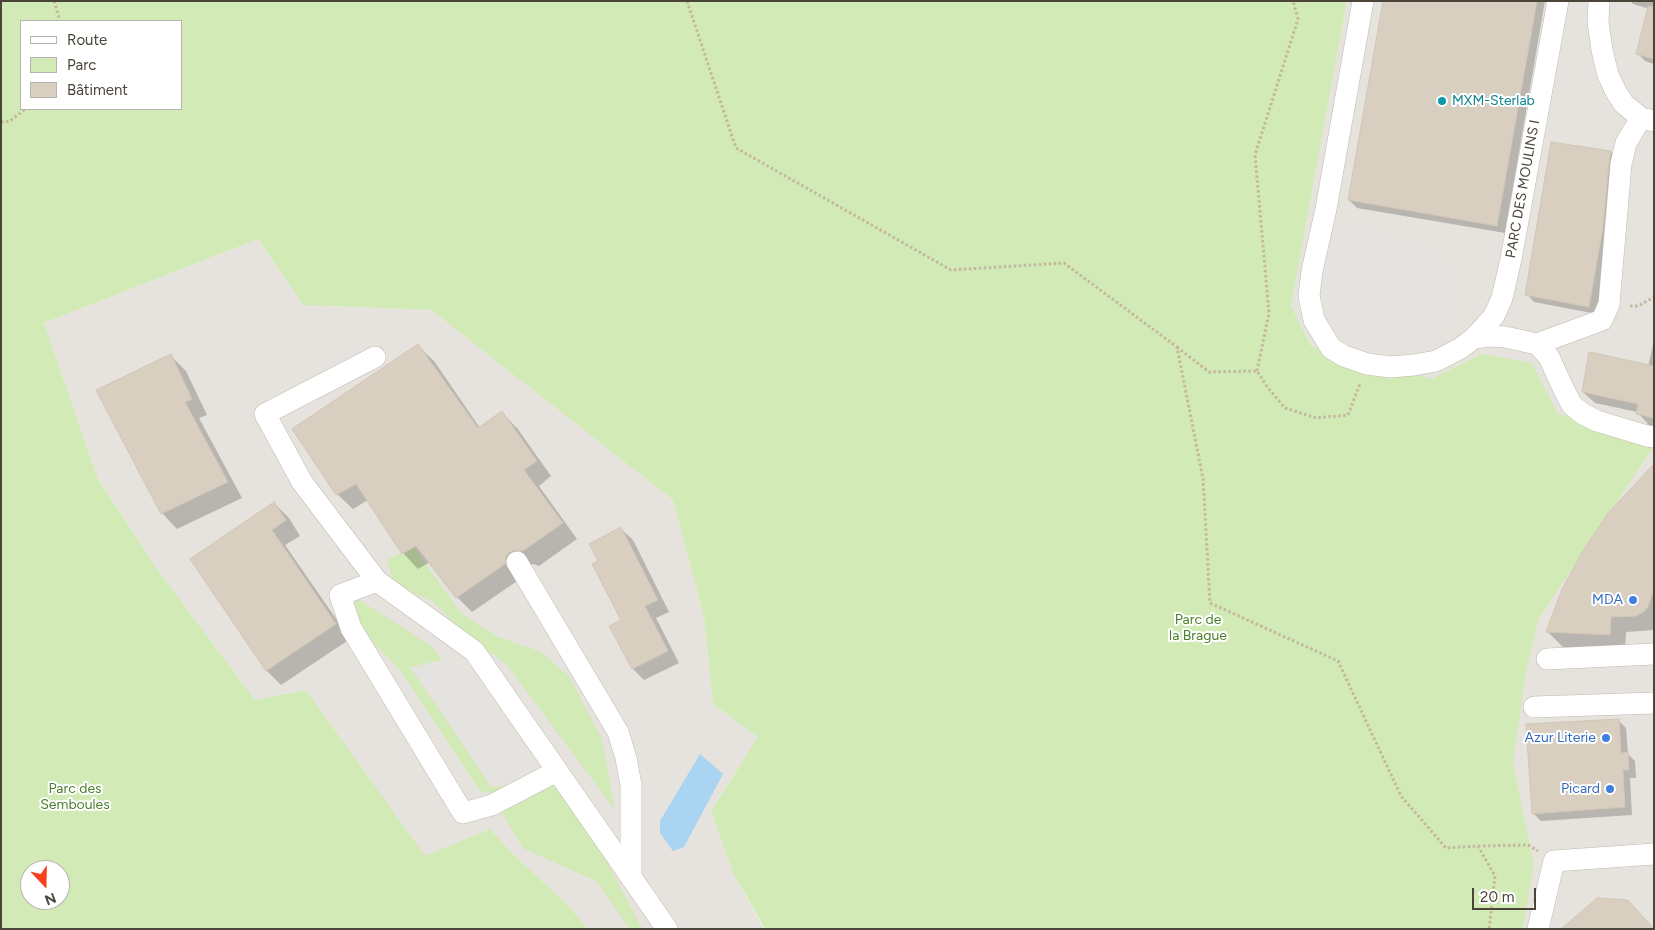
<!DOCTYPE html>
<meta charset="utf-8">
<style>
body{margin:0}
#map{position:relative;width:1655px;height:930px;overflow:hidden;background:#f6f3ec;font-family:Figtree,sans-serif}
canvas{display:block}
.frame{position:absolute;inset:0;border:2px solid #4b4439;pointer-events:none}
.legend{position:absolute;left:20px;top:20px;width:162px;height:90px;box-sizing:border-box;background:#fff;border:1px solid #b7b4b0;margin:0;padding:6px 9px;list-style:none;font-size:15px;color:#4b4439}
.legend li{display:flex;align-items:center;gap:10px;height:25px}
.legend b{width:25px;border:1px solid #b7b4b0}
.north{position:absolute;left:20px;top:860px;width:50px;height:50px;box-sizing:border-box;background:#fff;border:1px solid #b7b4b0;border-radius:50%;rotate:159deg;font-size:14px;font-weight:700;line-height:20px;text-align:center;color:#4b4439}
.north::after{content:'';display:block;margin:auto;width:18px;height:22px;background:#fc3f1d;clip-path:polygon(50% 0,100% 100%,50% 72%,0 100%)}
.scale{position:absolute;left:1472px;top:888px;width:64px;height:22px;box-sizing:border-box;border:2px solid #4b4439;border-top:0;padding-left:6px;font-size:15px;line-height:18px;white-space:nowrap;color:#4b4439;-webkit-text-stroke:4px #fff;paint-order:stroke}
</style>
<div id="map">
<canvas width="1655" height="930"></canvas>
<div class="frame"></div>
<ul class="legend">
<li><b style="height:6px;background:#fff"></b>Route</li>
<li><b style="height:14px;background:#d2eab5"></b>Parc</li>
<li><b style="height:14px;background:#d8cfc1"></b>Bâtiment</li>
</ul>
<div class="north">N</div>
<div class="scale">20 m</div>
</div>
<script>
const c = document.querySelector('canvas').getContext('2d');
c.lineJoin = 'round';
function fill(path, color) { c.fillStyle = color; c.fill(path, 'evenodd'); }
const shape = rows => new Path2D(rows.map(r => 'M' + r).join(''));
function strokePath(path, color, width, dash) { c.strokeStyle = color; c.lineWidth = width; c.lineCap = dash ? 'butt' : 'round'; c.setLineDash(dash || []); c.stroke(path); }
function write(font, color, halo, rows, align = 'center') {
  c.font = font + ' Figtree,sans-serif'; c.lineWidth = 4; c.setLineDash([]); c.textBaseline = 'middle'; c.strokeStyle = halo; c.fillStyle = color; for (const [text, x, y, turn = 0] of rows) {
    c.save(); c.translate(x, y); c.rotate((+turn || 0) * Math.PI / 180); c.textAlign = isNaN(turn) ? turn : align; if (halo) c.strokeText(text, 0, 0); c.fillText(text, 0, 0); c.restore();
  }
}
fill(shape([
 [1347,1,1654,1,1654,929,1523,929,1534,864,1508,740,1541,610,1482,354,1430,380,1318,358,1291,306],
 [258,239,303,305,431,310,673,500,704,617,713,704,758,737,711,811,733,873,764,929,588,929,567,904,516,857,490,829,425,857,306,690,255,700,158,570,98,479,44,323]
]), '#e6e2dd');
fill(shape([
 [1,1,1347,1,1291,306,1312,347,1431,379,1482,354,1532,363,1558,414,1654,440,1654,446,1539,618,1526,671,1513,763,1534,864,1523,929,765,929,733,873,711,811,758,737,713,704,704,617,673,500,431,310,303,305,258,239,44,323,98,479,158,570,255,700,306,690,425,856,490,829,516,857,567,904,588,929,1,929],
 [21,21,181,21,181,109,21,109],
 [30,870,60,870,60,900,30,900],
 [413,547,461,613,498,637,541,652,569,676,602,739,615,810,507,665,458,628,433,601,408,591,393,580,387,560],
 [358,599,431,646,442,660,410,667,491,787,506,786,497,792,481,792,400,670,363,633,352,606],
 [560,786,584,818,642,929,630,929,596,881,523,848,500,809,541,787]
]), '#d2eab5');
fill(shape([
 [1336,224,1423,249,1448,272,1449,316,1437,334,1389,353,1364,346,1348,338,1345,327,1327,324,1320,276],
 [442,660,473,674,536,764,491,787,412,668]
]), '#e5e3e0');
fill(shape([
 [700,754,723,774,684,847,673,851,660,833,660,821]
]), '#a9d4f2');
fill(shape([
 [1384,1,1545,1,1505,233,1357,208,1349,200],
 [1631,1,1654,1,1654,64,1645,61,1637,53,1650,9,1633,4],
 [1611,152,1618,160,1610,235,1597,314,1534,302,1527,294],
 [1654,340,1654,426,1649,425,1637,412,1595,403,1583,392,1648,367],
 [418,346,434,361,480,428,502,413,517,428,551,476,539,486,577,539,539,566,533,564,526,567,520,579,472,612,457,597,430,562,418,569,403,553,368,500,353,509,337,494],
 [171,356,186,371,207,415,199,418,242,498,177,529,162,513],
 [1654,477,1654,630,1626,632,1625,650,1563,647,1548,632],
 [274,503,289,518,300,536,285,545,350,639,281,685,266,670,192,559],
 [621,529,633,540,669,612,656,618,679,663,644,680,633,669,611,626,622,620,599,561],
 [1618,720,1626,728,1628,754,1635,761,1636,778,1630,778,1632,815,1541,821,1533,813]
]), '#0003');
const building = shape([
 [1383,1,1537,1,1497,226,1348,200,1383,1],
 [1648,6,1654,7,1654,59,1636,54,1648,6],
 [1551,142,1611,151,1609,163,1603,227,1589,307,1525,295,1551,142],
 [418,344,478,428,502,411,537,461,524,470,563,523,523,551,516,550,510,552,506,556,505,564,456,598,416,546,402,554,356,484,336,495,292,429,418,344],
 [1589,352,1654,366,1654,418,1636,414,1638,404,1582,392,1589,352],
 [171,354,192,399,185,402,228,482,161,514,96,390,171,354],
 [1654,464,1654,588,1648,607,1645,611,1636,616,1611,617,1610,635,1546,632,1562,589,1584,549,1609,512,1654,464],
 [274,502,286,520,272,530,336,624,266,671,190,559,274,502],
 [621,527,658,600,645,606,668,651,632,669,609,626,621,620,592,564,598,561,589,544,621,527],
 [1619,719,1621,753,1628,752,1629,770,1623,770,1625,807,1532,814,1526,724,1619,719],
 [1597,898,1628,900,1654,929,1561,929,1597,898]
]);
fill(building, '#d8cfc1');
strokePath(building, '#d3c7b4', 1);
const minor = shape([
 [1363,1,1326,209,1312,271,1309,296,1314,320,1331,348,1344,356,1367,364,1390,367,1414,365,1436,361,1461,348,1474,338,1490,336,1505,337,1537,344,1549,357,1563,388,1572,405,1583,414,1597,421,1647,436,1654,437],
 [1599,1,1598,22,1602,50,1608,75,1616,92,1624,104,1641,118,1654,121],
 [1474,338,1494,316,1502,298,1511,259,1558,1],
 [1537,344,1602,320,1609,304,1621,164,1626,143,1641,118],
 [375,357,265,414,302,482,377,581,474,651,667,929],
 [517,562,618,732,626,758,631,785,631,878],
 [377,581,340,595,351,628,463,813,492,805,557,771],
 [1547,659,1654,654],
 [1534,707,1654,703],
 [1538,929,1554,861,1654,854]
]);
strokePath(minor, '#c2bbae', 22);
strokePath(shape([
 [54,1,60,21],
 [687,1,736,148,951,270,1064,263,1177,347,1203,479,1210,603,1338,661,1401,796,1446,848,1478,846,1495,876,1489,929],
 [1,122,10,121,25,109],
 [1630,306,1638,306,1654,297],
 [1177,347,1209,372,1257,371,1268,388,1285,408,1316,418,1348,415,1360,384],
 [1257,371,1269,313,1255,155,1298,19,1293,1],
 [1478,846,1528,845,1538,851]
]), '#c4b79f', 3, [2.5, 2.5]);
strokePath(minor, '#fff', 21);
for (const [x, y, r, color] of [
 [1442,101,5,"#0f9aa8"],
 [1633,600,5,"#3f7fe0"],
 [1606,738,5,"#3f7fe0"],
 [1610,789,5,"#3f7fe0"]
]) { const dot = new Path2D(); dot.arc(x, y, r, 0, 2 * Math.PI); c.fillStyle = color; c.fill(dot); strokePath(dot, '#fff', 2); }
write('14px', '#0d838f', '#fff', [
 ["MXM-Sterlab",1452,101]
], 'left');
write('14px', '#4b4439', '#fff', [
 ["PARC DES MOULINS I",1523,189,-80]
]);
write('14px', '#366cbe', '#fff', [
 ["MDA",1623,600],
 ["Azur Literie",1596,738],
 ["Picard",1600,789]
], 'right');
write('14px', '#4a7f2a', '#fff', [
 ["Parc de",1198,620],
 ["la Brague",1198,636],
 ["Parc des",75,789],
 ["Semboules",75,805]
]);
</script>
